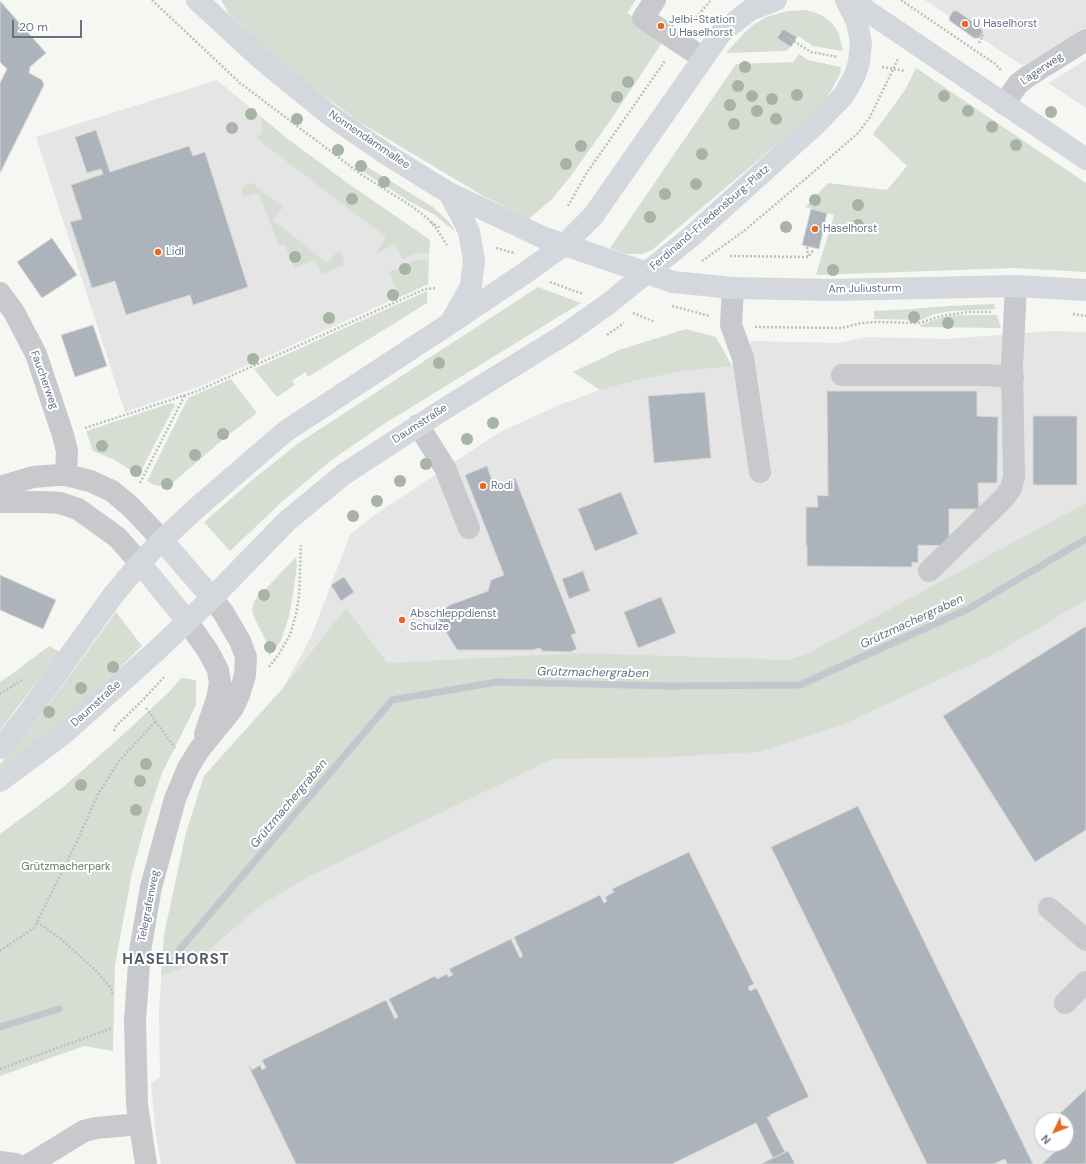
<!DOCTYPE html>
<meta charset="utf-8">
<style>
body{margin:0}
#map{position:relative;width:1086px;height:1164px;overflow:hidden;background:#f6f6f3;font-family:"DM Sans",sans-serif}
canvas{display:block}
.north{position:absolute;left:1034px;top:1112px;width:40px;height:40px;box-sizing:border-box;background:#fff;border:1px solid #c1c7ce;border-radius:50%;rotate:227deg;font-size:11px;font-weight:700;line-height:16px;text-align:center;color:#657285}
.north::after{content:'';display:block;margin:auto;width:14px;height:18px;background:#e76822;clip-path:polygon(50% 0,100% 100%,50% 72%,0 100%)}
.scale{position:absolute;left:12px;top:20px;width:70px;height:18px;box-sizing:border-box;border:2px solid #657285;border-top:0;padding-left:5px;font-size:12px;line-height:14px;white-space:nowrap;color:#657285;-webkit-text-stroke:3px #fff;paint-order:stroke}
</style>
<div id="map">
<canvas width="1086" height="1164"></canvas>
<div class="north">N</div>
<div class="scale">20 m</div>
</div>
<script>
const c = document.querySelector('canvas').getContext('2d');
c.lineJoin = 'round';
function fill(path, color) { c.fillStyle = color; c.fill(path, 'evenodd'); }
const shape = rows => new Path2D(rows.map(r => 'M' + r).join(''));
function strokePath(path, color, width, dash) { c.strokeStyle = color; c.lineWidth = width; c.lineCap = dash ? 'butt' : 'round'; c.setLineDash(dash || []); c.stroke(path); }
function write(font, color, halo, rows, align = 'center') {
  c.font = font + ' "DM Sans",sans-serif'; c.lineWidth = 4; c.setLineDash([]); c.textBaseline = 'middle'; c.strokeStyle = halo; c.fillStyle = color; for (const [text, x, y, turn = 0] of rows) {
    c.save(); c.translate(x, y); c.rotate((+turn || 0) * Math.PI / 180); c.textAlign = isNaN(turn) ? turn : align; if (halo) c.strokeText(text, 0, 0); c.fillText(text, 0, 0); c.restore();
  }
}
fill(shape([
 [925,0,1086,0,1086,28,1023,66],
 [1086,60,1086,108,1048,83],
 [217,80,288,139,346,182,430,240,428,284,201,386,125,412,36,137],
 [1052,331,1086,332,1086,1164,161,1164,156,1134,151,1084,160,1077,159,1012,164,935,186,833,204,776,283,688,311,637,350,535,373,516,498,433,559,405,600,390,639,380,679,372,732,366,752,341,838,343,868,337,945,339],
 [1042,1120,1066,1120,1066,1144,1042,1144]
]), '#e4e5e4');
fill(shape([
 [221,0,636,0,627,13,665,38,610,121,570,177,552,199,529,219,485,197,358,121,299,77,260,44,229,14],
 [805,10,817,13,826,18,833,24,839,34,843,51,813,46,798,36,797,37,783,29,778,38,791,47,786,51,726,53,745,32,753,25,766,17,788,11],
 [799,54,808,60,841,67,840,74,832,89,826,98,812,113,795,129,652,250,643,254,627,254,610,248,736,64,793,62],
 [916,68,1086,183,1086,272,1015,268,816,275,834,215,805,207,828,183,887,190,907,166,873,134,905,90],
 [261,117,288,139,346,182,430,240,429,254,418,253,403,259,395,244,379,252,377,251,386,237,256,138,263,132],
 [364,165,433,207,449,222,455,231,444,223,435,215,407,200,362,171],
 [248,183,253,184,283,207,273,220,327,263,338,251,342,253,343,255,344,265,322,274,315,260,294,268,285,245,279,246,259,193,244,197,242,196,241,191,244,186],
 [419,259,429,260,428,284,400,297,389,272],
 [538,287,581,303,384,424,329,462,284,500,230,551,204,522,257,476,300,442],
 [427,291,427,303,308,377,305,372,292,381,295,385,277,397,254,369],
 [994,304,996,309,951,311,935,314,921,320,874,319,874,311,912,309,947,306],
 [960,315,997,315,1001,328,921,327,920,325,944,317],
 [686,329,716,337,732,366,679,372,639,380,600,390,573,372,619,350],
 [231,379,257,413,227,436,169,486,161,486,154,485,147,481,188,398],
 [173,403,175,405,140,473,137,474,113,459,93,451,86,431,168,404],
 [1086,503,1086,600,996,653,844,724,759,752,669,757,552,759,308,877,261,905,191,965,161,975,164,935,186,833,204,776,283,688,346,608,387,663,583,653,787,660,807,654],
 [296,557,297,565,293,593,289,617,281,640,275,650,269,656,266,641,253,615,252,609,255,600],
 [116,612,142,646,78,709,0,774,0,764,38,719],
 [49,646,60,652,0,730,0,682,13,673],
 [181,678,196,680,196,705,162,773,146,821,132,873,115,965,113,1051,84,1046,0,1076,0,834,62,788,116,741,169,692]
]), '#d6ded4');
strokePath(shape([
 [180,949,392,700,497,682,670,686,800,685,968,609,1086,539],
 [0,1027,59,1009]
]), '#c0c8ce', 7);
const building = shape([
 [0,1,46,53,30,67,29,73,42,80,44,85,0,173,0,83,7,69,0,62,0,1],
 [953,11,957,11,980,27,983,32,979,38,974,38,950,21,949,18,953,11],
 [783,29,797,37,791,47,777,38,783,29],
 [96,130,110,172,189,146,193,156,205,152,248,287,193,305,190,295,126,315,115,281,92,288,70,222,82,219,71,185,103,174,101,169,87,173,75,137,96,130],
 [811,209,827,213,819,249,802,245,811,209],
 [52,238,77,275,42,298,17,262,52,238],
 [93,325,107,366,75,377,61,335,93,325],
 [827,391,977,391,977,416,998,417,997,483,978,483,979,509,949,509,949,546,918,545,918,563,912,562,912,567,807,566,807,545,806,545,806,507,818,507,817,495,828,496,827,391],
 [705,392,711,458,654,463,648,396,705,392],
 [1033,416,1077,416,1077,485,1033,485,1033,416],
 [487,466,494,486,515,478,576,633,571,635,577,649,570,652,542,651,540,648,532,650,457,650,436,615,450,605,488,591,491,580,504,575,465,475,487,466],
 [621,492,638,534,595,551,578,509,621,492],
 [583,571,590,591,569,599,562,579,583,571],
 [0,575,56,600,43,629,0,610,0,575],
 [344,577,354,592,341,601,331,585,344,577],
 [661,597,676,633,638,648,624,612,661,597],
 [1086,626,1086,830,1035,862,943,716,1086,626],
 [858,806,1033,1164,1007,1164,1005,1159,994,1164,927,1164,771,847,858,806],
 [689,852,754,984,748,987,750,991,756,988,759,993,809,1097,808,1097,770,1115,771,1116,767,1117,785,1152,773,1158,756,1123,672,1164,296,1164,249,1067,250,1066,252,1070,260,1065,262,1070,266,1068,262,1060,386,1000,395,1019,398,1017,389,999,435,976,437,979,447,974,448,977,453,975,449,969,511,939,520,958,523,956,514,937,600,895,604,903,607,901,605,897,614,892,612,889,689,852],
 [1086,1089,1086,1164,1042,1164,1063,1144,1066,1144,1066,1141,1071,1137,1066,1132,1066,1120,1055,1120,1054,1119,1086,1089],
 [788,1151,795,1164,761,1164,773,1158,788,1151]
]);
fill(building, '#adb3ba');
strokePath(building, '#d7d8d5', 1);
strokePath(shape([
 [152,0,240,83,362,175,413,207,428,219,436,228,447,245],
 [901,0,995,64,1001,70],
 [691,24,711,0],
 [787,37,811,52,838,57],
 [975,37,981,35],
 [979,43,983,36,981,35,981,30],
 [882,67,905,71],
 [568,206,586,174,665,61],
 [431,222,440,228],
 [807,247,808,256],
 [496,248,514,253],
 [730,256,808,257,814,249],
 [702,261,744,231,810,175,858,133,870,117,898,59],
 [550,282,583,294],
 [672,306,710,316],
 [633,313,655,322],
 [1073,314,1086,316],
 [755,327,842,328,861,323,877,322,920,323,941,316,969,312,992,312],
 [607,335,624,323],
 [85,428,195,392,425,289,437,288],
 [140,483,185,395],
 [269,667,279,654,290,635,296,614,299,596,301,545],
 [0,694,23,679],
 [146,708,175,748],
 [114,731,116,726,141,702,165,676],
 [37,922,61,939,95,970,111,988,113,996],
 [0,951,34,928,79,837,98,794,119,761,155,722],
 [0,1069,112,1028]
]), '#bebfc2', 2.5, [2, 2]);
strokePath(shape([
 [655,0,643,18,703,58],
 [1004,104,1018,84,1027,77,1086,40],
 [733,288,731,325,743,358,760,472],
 [0,293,14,312,36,354,63,435,67,451,66,475],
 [842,375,986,375,1013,377],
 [418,425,445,468,469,528],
 [0,487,33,477,59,475,66,475,90,481,112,491,131,507,162,540],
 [0,502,41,502,60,503,78,509,117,537,140,563],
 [929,571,1005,497,1011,488,1014,477,1012,366,1016,286],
 [187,621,208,651,218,670,220,683,217,699,205,734],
 [1049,908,1086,940],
 [1065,1003,1086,982],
 [0,1162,15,1164],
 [29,1164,35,1161,84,1131,96,1128,140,1124],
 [146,1164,137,1105,135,1020,140,951,151,887,175,799,188,768,199,750,233,708,239,695,245,675,246,657,240,641,223,612,212,598]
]), '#c7c9cd', 22);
strokePath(shape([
 [197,0,261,59,331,116,386,154,449,193,542,237,673,282,733,288,834,290,1016,286,1086,290],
 [851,0,1086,159],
 [449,193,464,221,469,232,474,260,471,286,452,320],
 [162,540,212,598],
 [140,563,187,621],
 [0,748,27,715,114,594,140,563,162,540,200,505,286,431,449,324,525,273,564,245,593,216,721,33,750,10,776,0],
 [0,781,61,736,156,651,212,598,287,521,344,474,441,411,567,333,608,304,693,235,815,125,844,95,855,75,859,62,861,43,857,22,846,0]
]), '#d4d8dd', 22);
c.fillStyle = '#a7b3a4';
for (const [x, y] of [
 [745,67],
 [628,82],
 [738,86],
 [797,95],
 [752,96],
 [944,96],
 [617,97],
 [772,99],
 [730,105],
 [757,111],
 [968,111],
 [1051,112],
 [251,114],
 [297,119],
 [776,119],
 [734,124],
 [992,127],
 [232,128],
 [1016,145],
 [581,146],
 [338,150],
 [702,154],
 [566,164],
 [361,166],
 [384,182],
 [696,184],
 [665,194],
 [352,199],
 [815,200],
 [858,205],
 [650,217],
 [858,225],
 [786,227],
 [295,257],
 [405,269],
 [833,270],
 [393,295],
 [914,317],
 [329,318],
 [948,323],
 [253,359],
 [439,363],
 [493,423],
 [223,434],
 [467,439],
 [102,446],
 [195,455],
 [426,464],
 [136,471],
 [400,481],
 [167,484],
 [377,501],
 [353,516],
 [264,595],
 [270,647],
 [113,667],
 [81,688],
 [49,712],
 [146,764],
 [140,781],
 [81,785],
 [136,810]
]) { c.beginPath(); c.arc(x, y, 6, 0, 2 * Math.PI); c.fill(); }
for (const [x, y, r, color] of [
 [965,24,4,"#e76822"],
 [661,26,4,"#e76822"],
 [815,229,4,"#e76822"],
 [158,252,4,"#e76822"],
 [483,486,4,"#e76822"],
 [402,620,4,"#e76822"]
]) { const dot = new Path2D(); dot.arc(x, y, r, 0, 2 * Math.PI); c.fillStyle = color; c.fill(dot); strokePath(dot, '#fff', 1.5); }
write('11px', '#657285', '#fff', [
 ["Jelbi-Station",669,20],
 ["U Haselhorst",669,33],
 ["U Haselhorst",973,24],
 ["Haselhorst",823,229],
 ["Lidl",166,252],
 ["Rodi",491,486],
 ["Abschleppdienst",410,614],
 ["Schulze",410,627]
], 'left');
write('11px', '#657285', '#fff', [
 ["Lagerweg",1042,69,-34],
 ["Nonnendammallee",369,140,34],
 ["Ferdinand-Friedensburg-Platz",710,218,-41],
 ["Am Juliusturm",865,289,-1],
 ["Faucherweg",44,380,70],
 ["Daumstraße",420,424,-33],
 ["Daumstraße",96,704,-42],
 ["Telegrafenweg",149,906,-79]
]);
write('11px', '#667c64', '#fff', [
 ["Grützmacherpark",66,867]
]);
write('italic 12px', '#607481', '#fff', [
 ["Grützmachergraben",912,622,-25],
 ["Grützmachergraben",593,673,1],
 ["Grützmachergraben",289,804,-50]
]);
c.letterSpacing = '1px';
write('bold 15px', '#535d69', '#fff', [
 ["HASELHORST",176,960]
]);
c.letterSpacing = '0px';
</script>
